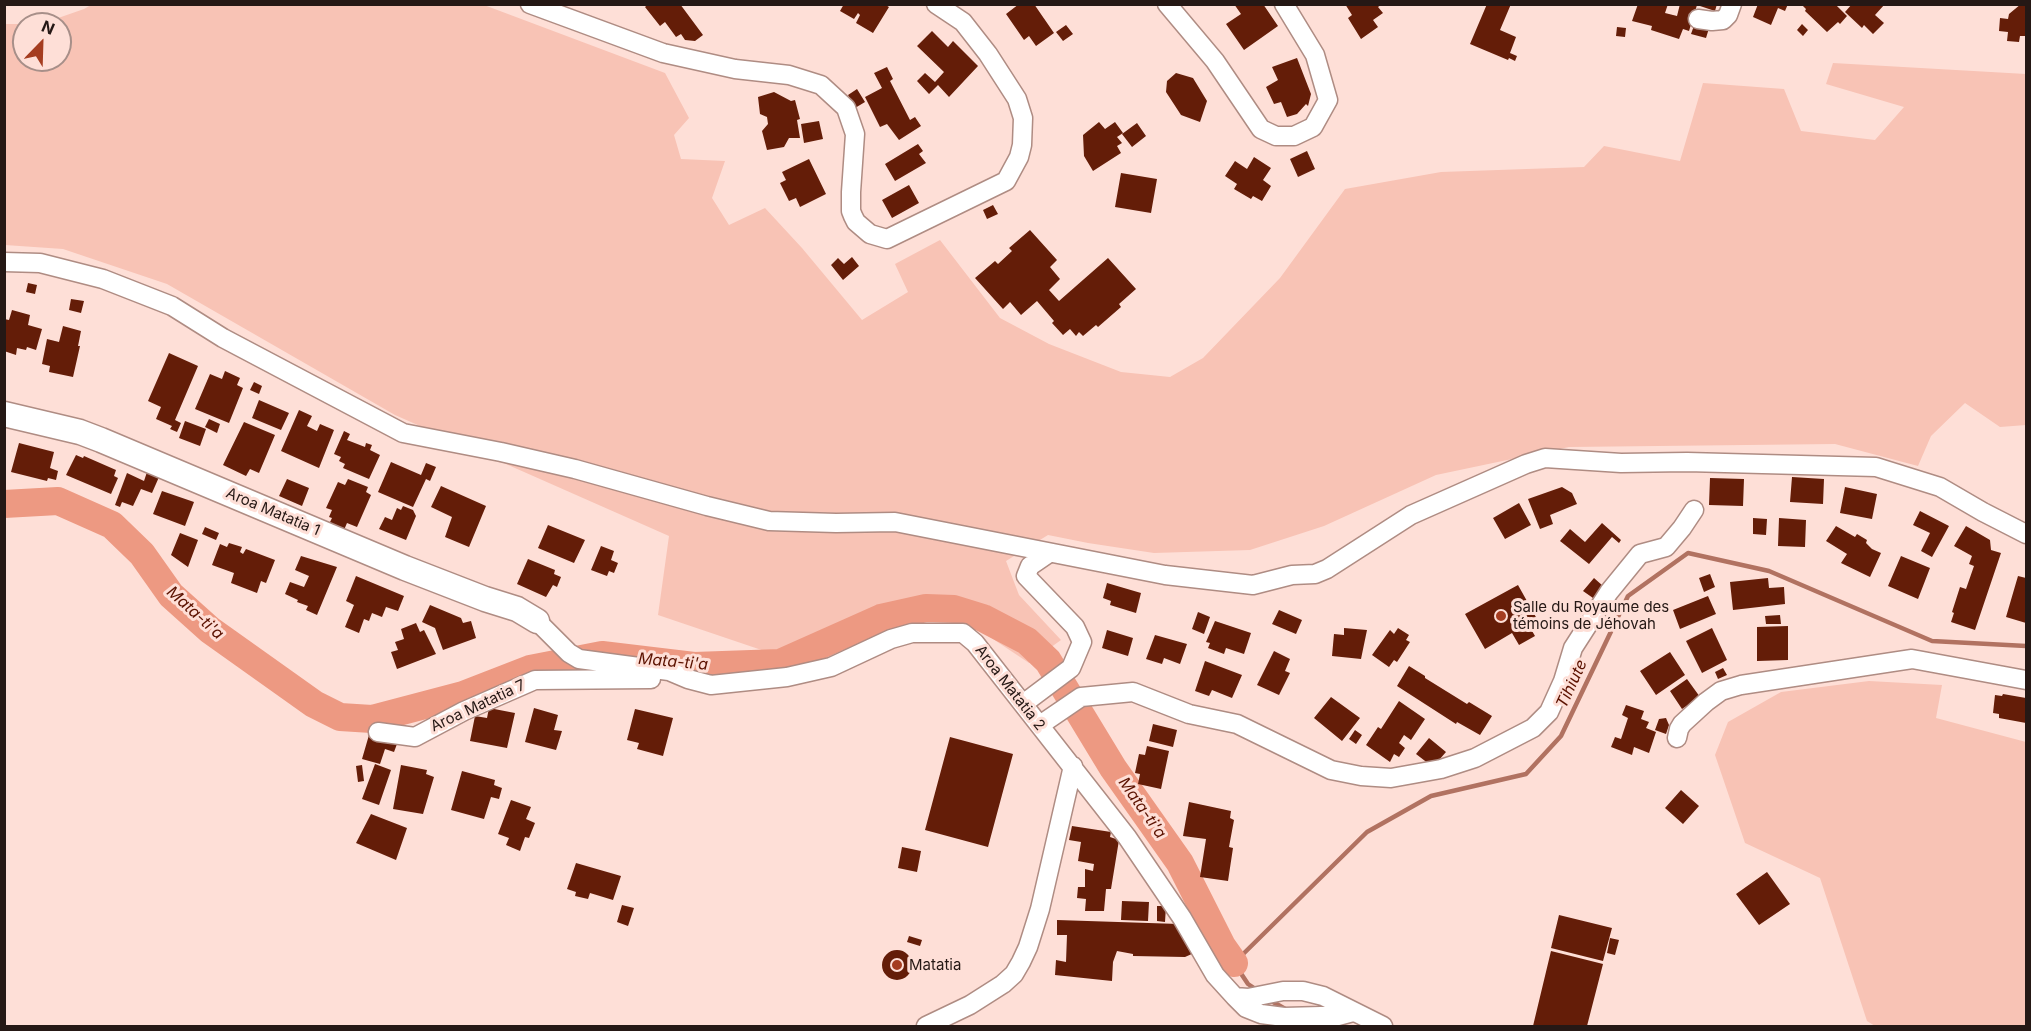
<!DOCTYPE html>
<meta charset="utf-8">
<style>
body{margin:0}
#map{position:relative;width:2031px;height:1031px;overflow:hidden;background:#fedfd7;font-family:Inter,sans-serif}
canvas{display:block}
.frame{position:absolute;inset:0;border:6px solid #251815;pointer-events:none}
.north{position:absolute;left:12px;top:12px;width:60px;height:60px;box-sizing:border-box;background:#fedfd7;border:2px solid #a78f89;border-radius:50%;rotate:23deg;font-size:16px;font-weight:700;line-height:24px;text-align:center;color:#251815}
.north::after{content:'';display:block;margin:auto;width:21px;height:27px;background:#a53d20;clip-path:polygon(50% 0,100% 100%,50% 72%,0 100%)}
</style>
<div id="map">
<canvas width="2031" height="1031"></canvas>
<div class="frame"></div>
<div class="north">N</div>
</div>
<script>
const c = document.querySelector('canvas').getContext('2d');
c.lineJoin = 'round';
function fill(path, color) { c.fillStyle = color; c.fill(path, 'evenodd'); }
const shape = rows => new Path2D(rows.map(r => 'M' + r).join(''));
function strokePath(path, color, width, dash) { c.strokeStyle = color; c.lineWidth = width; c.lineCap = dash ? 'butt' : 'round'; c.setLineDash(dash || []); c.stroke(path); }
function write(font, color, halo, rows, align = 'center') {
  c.font = font + ' Inter,sans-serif'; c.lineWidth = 6; c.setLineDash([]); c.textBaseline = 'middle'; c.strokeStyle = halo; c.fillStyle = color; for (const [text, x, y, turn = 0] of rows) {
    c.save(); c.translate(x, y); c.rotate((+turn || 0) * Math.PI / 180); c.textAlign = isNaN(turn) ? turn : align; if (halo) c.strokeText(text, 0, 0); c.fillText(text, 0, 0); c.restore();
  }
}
fill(shape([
 [91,5,484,5,665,73,689,118,674,135,681,159,725,161,712,198,729,225,765,208,802,248,862,320,908,292,895,264,940,240,1000,318,1049,344,1121,372,1170,377,1203,358,1280,278,1345,189,1441,172,1584,167,1604,146,1680,161,1703,83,1784,89,1801,131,1875,140,1904,107,1826,84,1833,63,2026,74,2026,425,2000,427,1965,403,1931,436,1918,466,1835,444,1569,447,1436,475,1324,526,1250,550,1154,553,1088,543,1048,535,1006,561,1019,595,1061,640,1029,663,966,621,947,618,898,624,856,644,800,663,658,615,669,536,395,415,167,284,63,249,5,245,4,24,34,24,24,24,24,60,60,60,60,24,41,24,84,9],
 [1869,681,1942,685,1936,718,2026,742,2026,1026,1875,1026,1867,1021,1820,878,1745,843,1715,755,1728,722,1781,692]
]), '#f8c3b5');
strokePath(shape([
 [1257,990,1248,984,1234,963,1367,832,1431,796,1526,774,1561,736,1628,596,1688,553,1769,571,1932,641,2026,646],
 [1268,999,1287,1010]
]), '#b17261', 4.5);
strokePath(shape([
 [4,504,58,501,112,525,142,554,171,595,210,630,314,704,340,717,372,719,463,695,530,669,602,655,694,666,780,663,881,618,926,608,954,609,983,618,1027,641,1048,661,1113,768,1180,863,1222,946,1234,963]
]), '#ed9982', 28);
fill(shape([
 [648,4,680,4,703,35,695,41,685,40,681,34,676,37,665,22,660,26,645,7],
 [844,4,884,4,889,7,873,33,856,23,860,15,858,13,854,19,840,11],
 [1019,4,1034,4,1054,33,1036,46,1029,36,1024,40,1006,14],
 [1234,4,1263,4,1278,26,1244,50,1226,24,1241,14],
 [1345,4,1382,4,1378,7,1383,13,1373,20,1378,27,1361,39,1348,18,1352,15],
 [1487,4,1511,4,1500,30,1516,37,1510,53,1517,56,1515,61,1509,58,1508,60,1470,44],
 [1638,4,1668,4,1665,13,1677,16,1680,4,1717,4,1715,11,1697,5,1689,31,1683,29,1679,39,1651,30,1652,26,1632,21],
 [1758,4,1788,4,1785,11,1778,8,1771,25,1753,17],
 [1801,4,1835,4,1847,16,1840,24,1838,22,1827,32,1805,11,1806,9],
 [1852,4,1885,4,1875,15,1884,23,1873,34,1864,25,1862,28,1845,12],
 [2021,4,2026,4,2026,36,2020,36,2019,42,2007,41,2008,32,1999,31,2000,18,2008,19,2009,14],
 [1696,20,1710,25,1706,38,1691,34],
 [1802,24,1808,30,1803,36,1797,30],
 [1066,25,1073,34,1063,41,1056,32],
 [1617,27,1626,28,1625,37,1616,36],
 [932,31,948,47,953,41,978,66,949,97,938,85,929,94,917,81,925,73,935,82,944,72,917,46],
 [1297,58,1311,94,1308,106,1306,104,1297,114,1287,117,1281,102,1274,104,1266,87,1278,80,1272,67],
 [887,67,893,79,890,81,910,120,915,117,921,126,899,140,887,124,880,127,865,97,882,88,874,73],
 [1176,73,1193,78,1207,101,1200,122,1181,115,1166,92,1167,81],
 [857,89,865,102,855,108,848,95],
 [774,92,791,101,795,100,800,119,797,120,800,138,789,138,784,147,767,150,762,131,768,124,767,117,760,114,758,97],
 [819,121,823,139,804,143,801,124],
 [1099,122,1105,129,1115,122,1123,133,1117,137,1122,143,1117,146,1121,153,1093,171,1084,156,1083,135],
 [1137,123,1146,136,1132,147,1122,134],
 [918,144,923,151,919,154,926,163,895,181,885,164],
 [1307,151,1315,169,1298,177,1290,159],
 [1254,157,1271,168,1263,180,1271,186,1262,201,1253,196,1251,199,1234,189,1237,184,1225,176,1235,161,1247,169],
 [809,159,826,194,800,207,796,198,789,201,780,183,786,180,782,172],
 [1121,173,1157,179,1151,213,1115,207],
 [909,185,919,203,892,218,882,200],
 [993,205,998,214,987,219,983,210],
 [1030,230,1057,260,1050,267,1060,279,1049,290,1059,301,1108,258,1136,289,1119,304,1121,307,1098,327,1096,325,1083,336,1079,332,1076,336,1070,329,1063,335,1052,323,1054,321,1037,301,1021,315,1010,302,1003,309,975,278,995,261,998,264,1012,251,1009,248],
 [852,257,859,266,843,280,831,265,838,258,844,264],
 [28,283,37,285,35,294,26,292],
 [71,299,84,301,81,313,69,310],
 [12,310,30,315,28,325,42,329,36,350,27,347,26,350,17,348,16,355,4,351,4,319,9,320],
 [63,326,81,331,78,346,80,346,73,377,49,372,50,366,42,364,47,339,59,342],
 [169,353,198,366,175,420,181,423,177,432,170,429,172,426,156,419,161,407,148,401],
 [225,371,240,378,237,385,243,388,229,423,195,409,210,374,222,379],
 [254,382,262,386,259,394,250,390],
 [259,400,289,413,281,430,252,418],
 [299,410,312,416,307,426,317,431,320,424,334,430,319,468,281,451],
 [209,419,220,424,217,433,205,427],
 [185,421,206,429,200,446,179,438],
 [244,422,275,435,259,473,250,469,246,476,223,465],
 [344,431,350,434,347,440,365,447,366,443,372,445,370,450,380,455,369,479,343,468,345,464,339,461,341,457,334,454],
 [19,443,54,452,50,468,58,471,56,480,48,478,47,481,11,472],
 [76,455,83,458,84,456,116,470,114,476,118,478,111,494,66,475],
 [391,462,421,475,426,463,436,467,430,481,426,479,413,507,378,492],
 [147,472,159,477,152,493,141,489,133,506,122,502,120,507,115,505,127,473,144,481],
 [1792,477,1824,479,1823,504,1790,502],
 [1710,478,1744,479,1743,506,1709,505],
 [287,479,309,488,302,506,279,496],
 [348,479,368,487,366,492,371,495,357,527,347,523,344,530,329,524,332,518,329,517,332,510,326,508,338,482,345,485],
 [441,486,486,506,469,547,445,537,452,517,431,507],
 [1562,487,1572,493,1577,504,1550,515,1553,524,1540,529,1528,499],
 [1845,487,1877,494,1872,519,1840,513],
 [162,491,194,502,185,526,153,514],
 [1519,503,1531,525,1505,539,1493,518],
 [403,506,413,510,416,516,406,540,379,529,385,517,392,520,397,508,401,510],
 [1920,511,1949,526,1932,557,1921,551,1930,533,1913,525],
 [1753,518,1767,519,1766,535,1753,534],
 [1779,518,1806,520,1805,547,1778,546],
 [1602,523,1621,540,1619,543,1612,537,1589,564,1560,541,1570,529,1585,542],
 [548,525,585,540,574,563,538,548],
 [1836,526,1855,537,1857,534,1867,540,1866,543,1872,549,1881,553,1870,577,1841,563,1847,554,1826,541],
 [1966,526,1990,540,1991,550,2001,553,1975,630,1951,622,1954,613,1952,612,1960,587,1966,589,1974,566,1969,564,1972,556,1954,546],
 [205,527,219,533,216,540,202,534],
 [180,533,198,540,188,567,171,555],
 [229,543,242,547,240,552,243,554,246,549,275,560,266,583,261,581,257,593,231,583,234,573,212,565,220,544,227,547],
 [601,546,614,551,611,560,618,563,614,573,609,571,607,576,591,570],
 [301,556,337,567,317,615,306,610,308,606,297,602,298,600,285,594,290,582,304,587,309,576,295,570],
 [1901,556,1930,568,1918,599,1888,586],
 [528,559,555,570,554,574,561,577,557,587,553,585,546,597,517,584],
 [1710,574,1715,587,1704,592,1699,578],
 [356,576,404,596,398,611,386,607,382,617,372,613,369,621,364,619,359,633,345,627,354,605,346,601],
 [2018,576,2026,578,2026,623,2006,617],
 [1594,578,1603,586,1593,598,1583,591],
 [1768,578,1769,588,1784,587,1785,604,1733,610,1730,582],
 [1107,583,1141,593,1136,613,1110,605,1111,601,1103,598],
 [1518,585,1537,619,1528,624,1535,636,1519,645,1512,633,1485,649,1465,614],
 [1708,596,1716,614,1680,629,1673,610],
 [430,605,461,618,463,623,471,621,476,638,443,650,435,628,422,622],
 [1279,610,1302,620,1296,634,1272,624],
 [1198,612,1210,617,1204,634,1192,629],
 [1780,615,1781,624,1766,624,1765,616],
 [1215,621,1251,633,1244,654,1226,648,1224,654,1208,648,1210,643,1206,642],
 [416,623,420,632,424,630,436,654,397,669,391,652,398,650,395,642,404,639,401,629],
 [1788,626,1788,660,1757,661,1757,627],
 [1344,628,1367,630,1361,659,1332,656,1334,634,1344,635],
 [1398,628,1409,635,1406,640,1410,642,1397,662,1394,660,1389,667,1372,655,1390,630,1394,634],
 [1712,628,1727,660,1702,673,1686,641],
 [1107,630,1133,638,1128,656,1102,648],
 [1155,635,1187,644,1180,664,1164,658,1162,664,1146,659],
 [1274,651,1290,659,1285,671,1290,673,1279,695,1257,685],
 [1670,652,1685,675,1656,695,1640,671],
 [1205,661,1242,675,1232,698,1212,690,1209,696,1195,691],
 [1409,666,1425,676,1425,678,1467,704,1469,702,1492,716,1480,735,1457,722,1456,724,1397,686],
 [1723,668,1727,675,1718,679,1715,672],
 [1687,679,1700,697,1682,709,1670,691],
 [2003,694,2026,698,2026,723,1999,718,1999,714,1993,713,1995,695,2002,696],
 [1331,697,1360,718,1342,741,1314,718],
 [1399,701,1425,719,1411,740,1404,735,1399,743,1405,748,1399,757,1394,754,1390,762,1366,745,1378,727,1381,729],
 [1626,705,1644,711,1641,719,1649,722,1646,728,1656,732,1649,753,1634,747,1632,755,1611,747,1615,737,1621,739,1628,718,1622,715],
 [489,708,515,713,507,748,470,741,475,716,487,718],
 [534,708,558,715,554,730,562,731,556,750,525,742],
 [635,709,673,718,663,756,637,749,639,743,627,740],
 [1666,718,1669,725,1666,734,1655,730,1659,719],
 [1153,724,1177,730,1173,747,1149,741],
 [1355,730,1362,735,1356,744,1349,739],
 [369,735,397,744,394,752,385,749,380,764,362,759],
 [950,737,1013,754,988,847,925,830],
 [1429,738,1446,752,1439,760,1429,764,1416,754],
 [1147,746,1169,751,1161,789,1138,784,1140,774,1135,773,1139,754,1145,755],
 [375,764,391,770,379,805,362,799],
 [362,765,364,781,358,782,356,766],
 [401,765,427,770,426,774,434,777,423,814,393,809],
 [462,771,495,780,494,785,502,788,499,799,491,797,484,819,451,810],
 [1681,790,1699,806,1683,824,1665,808],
 [511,800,531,807,526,819,535,823,529,838,525,837,520,851,506,845,509,838,498,834],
 [1189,802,1231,811,1230,818,1234,820,1229,847,1233,848,1228,881,1200,877,1206,839,1183,836],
 [371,814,407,828,396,860,356,843],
 [1072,826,1111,832,1110,837,1119,840,1111,889,1106,889,1104,911,1085,911,1086,899,1077,898,1078,887,1085,887,1085,869,1093,871,1094,864,1078,861,1081,842,1069,840],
 [902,847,921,851,917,872,898,868],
 [576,863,621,876,613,900,590,893,588,899,575,896,576,892,567,889],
 [1767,872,1790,904,1759,925,1736,894],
 [1122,901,1149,902,1148,921,1121,920],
 [622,905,634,908,628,926,617,922],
 [1157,906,1166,906,1165,922,1157,921],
 [1559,915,1612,928,1603,961,1551,948],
 [1057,920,1179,924,1194,953,1185,957,1133,956,1133,954,1117,951,1113,962,1112,981,1055,975,1056,960,1066,962,1067,935,1057,935],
 [909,936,922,940,920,946,907,942],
 [1610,938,1619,940,1615,955,1607,953],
 '882 965a15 15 0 1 1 30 0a15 15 0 1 1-30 0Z',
 [1551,951,1603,964,1587,1026,1533,1026]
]), '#641d08');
const minor = shape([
 [530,4,663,53,735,69,789,75,821,85,846,108,855,134,851,192,851,211,853,216,856,222,870,234,887,239,1006,181,1019,157,1022,145,1023,118,1017,99,988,54,963,22,936,4],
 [1167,4,1215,61,1261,129,1276,136,1294,136,1313,127,1328,100,1315,55,1284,4],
 [1698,19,1712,21,1723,20,1728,15,1732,4],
 [4,262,40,263,103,279,172,306,223,338,403,433,501,452,575,469,707,506,769,521,836,523,895,522,1165,575,1253,585,1292,575,1315,574,1327,569,1411,515,1526,464,1545,458,1621,463,1687,462,1876,467,1940,487,1983,512,2026,534],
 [537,621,569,653,579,659,669,671,688,679,711,685,787,677,831,667,891,639,912,633,963,633,975,643,1127,837,1182,918,1215,975,1235,997,1248,998,1283,991,1303,991,1323,996,1383,1026],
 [1023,704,1071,668,1082,642,1075,627,1026,576,1030,566,1049,553],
 [1040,725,1081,697,1133,692,1189,714,1237,724,1331,770,1361,776,1391,778,1441,769,1475,758,1533,728,1549,712,1563,681,1573,648,1609,592,1640,554,1666,547,1682,528,1694,510],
 [378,732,415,737,464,711,535,680,651,679],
 [1677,738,1679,729,1682,724,1706,702,1721,691,1741,685,1912,659,2026,680],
 [1235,997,1246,1008,1261,1014,1284,1017,1321,1016,1338,1016,1353,1012],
 [926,1026,970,1005,1003,984,1014,974,1021,962,1028,947,1040,909,1073,766]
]);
const major = shape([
 [4,414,80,432,101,440,405,568,485,599,517,609,537,621]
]);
strokePath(minor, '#af8c83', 21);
strokePath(major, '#af8c83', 27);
strokePath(minor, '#fff', 18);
strokePath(major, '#fff', 24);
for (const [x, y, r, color] of [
 [1501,616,6,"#a53d20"],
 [897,965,6,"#a53d20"]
]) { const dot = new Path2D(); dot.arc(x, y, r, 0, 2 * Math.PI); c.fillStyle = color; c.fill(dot); strokePath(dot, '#fedfd7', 2); }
write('15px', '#251815', '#fedfd7', [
 ["Aroa Matatia 1",273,512,23],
 ["Aroa Matatia 2",1010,688,52],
 ["Aroa Matatia 7",478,706,-25]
]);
write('15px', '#251815', '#fedfd7', [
 ["Salle du Royaume des",1513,607],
 ["témoins de Jéhovah",1513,624],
 ["Matatia",909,965]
], 'left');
write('italic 16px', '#5c1200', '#fedfd7', [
 ["Mata-ti'a",195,613,42],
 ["Mata-ti'a",673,662,5],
 ["Tihiute",1572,684,-65],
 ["Mata-ti'a",1142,808,55]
]);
</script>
